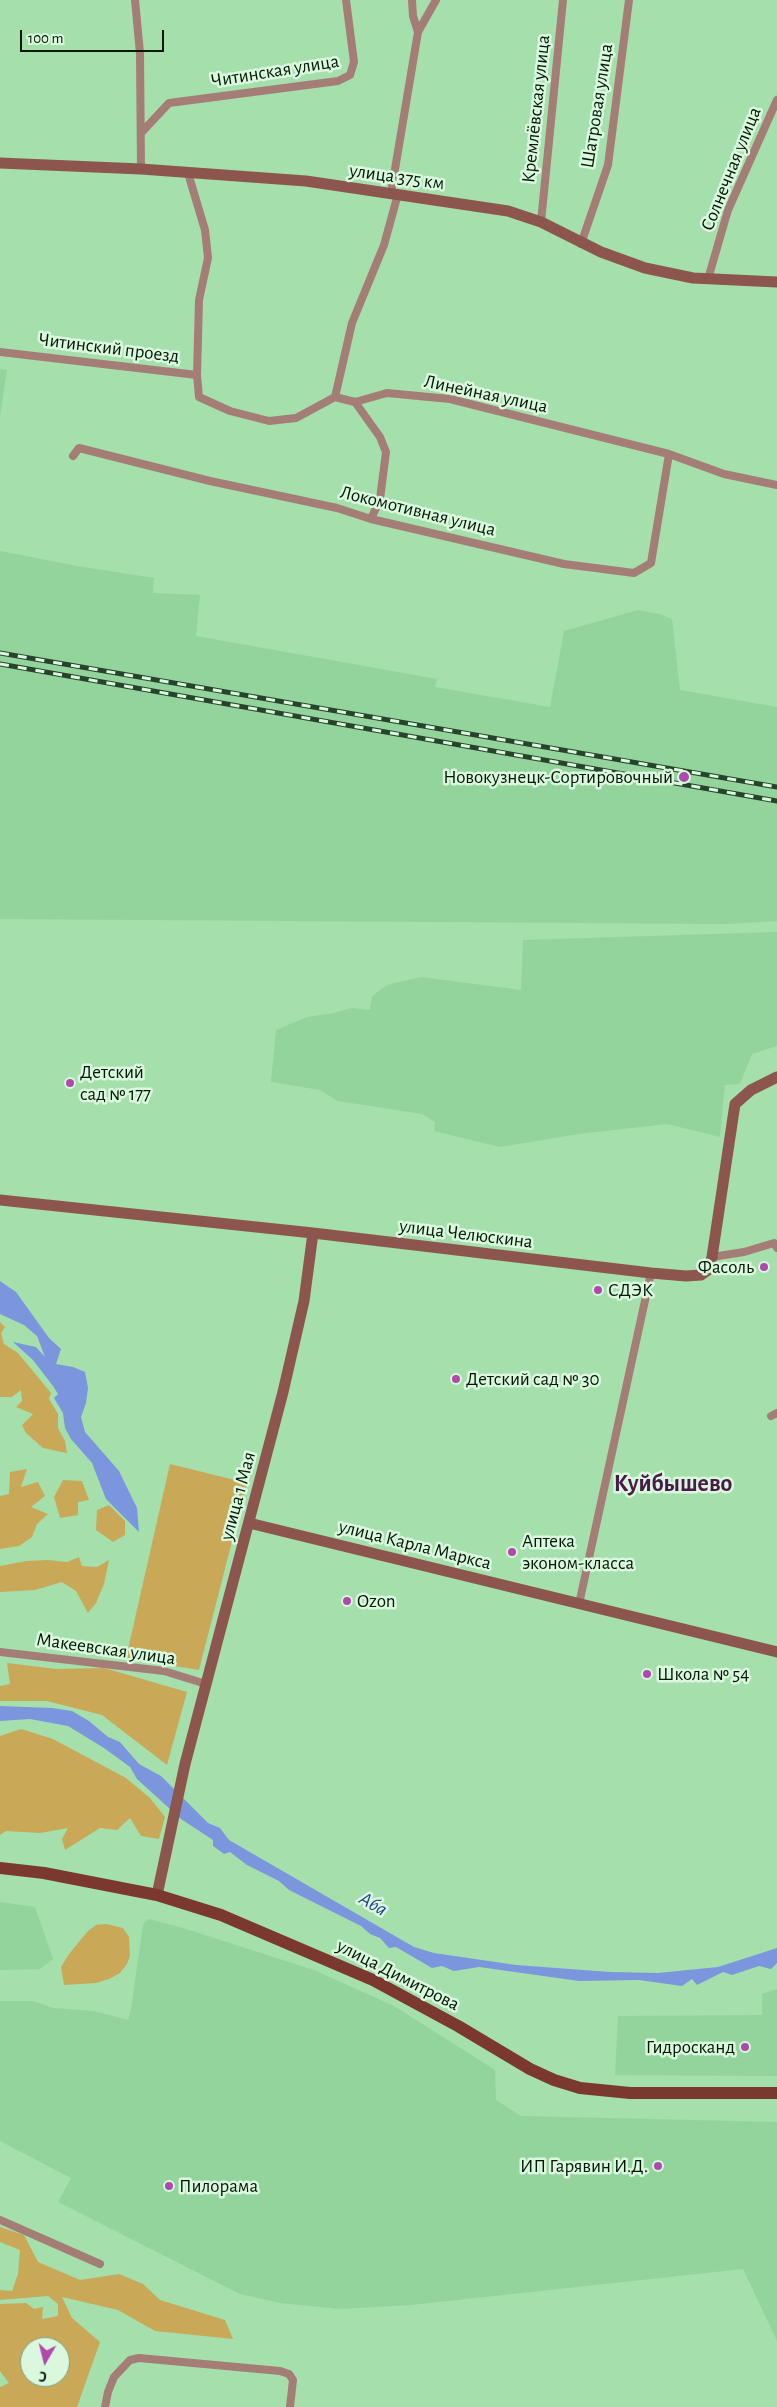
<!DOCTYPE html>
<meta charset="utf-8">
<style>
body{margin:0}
#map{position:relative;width:777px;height:2407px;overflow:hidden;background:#a4dfac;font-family:"Alegreya Sans",sans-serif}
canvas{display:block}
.north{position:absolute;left:20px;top:2337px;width:50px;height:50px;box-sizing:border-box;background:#daf8de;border:1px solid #849e88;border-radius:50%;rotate:188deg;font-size:14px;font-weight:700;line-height:20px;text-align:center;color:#021706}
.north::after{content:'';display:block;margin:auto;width:18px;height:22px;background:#b049ad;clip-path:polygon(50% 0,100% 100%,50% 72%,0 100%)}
.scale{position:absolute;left:20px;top:30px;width:144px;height:22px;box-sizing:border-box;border:2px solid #021706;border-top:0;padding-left:6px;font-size:15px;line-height:18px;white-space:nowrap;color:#021706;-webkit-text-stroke:4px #daf8de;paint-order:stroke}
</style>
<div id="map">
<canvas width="777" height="2407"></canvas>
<div class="north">С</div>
<div class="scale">100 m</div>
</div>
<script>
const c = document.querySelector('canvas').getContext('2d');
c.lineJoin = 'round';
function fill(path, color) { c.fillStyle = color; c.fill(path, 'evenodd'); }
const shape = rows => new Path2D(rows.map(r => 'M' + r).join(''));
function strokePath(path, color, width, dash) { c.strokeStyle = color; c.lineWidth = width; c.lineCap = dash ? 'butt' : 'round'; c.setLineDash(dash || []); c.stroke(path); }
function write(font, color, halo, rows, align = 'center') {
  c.font = font + ' "Alegreya Sans",sans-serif'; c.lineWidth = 5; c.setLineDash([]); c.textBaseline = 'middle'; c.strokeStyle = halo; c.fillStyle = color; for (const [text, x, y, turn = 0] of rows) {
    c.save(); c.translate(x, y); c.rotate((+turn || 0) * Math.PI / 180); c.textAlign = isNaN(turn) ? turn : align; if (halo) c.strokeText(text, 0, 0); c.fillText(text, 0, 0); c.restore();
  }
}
fill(shape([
 [0,369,7,370,0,417],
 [0,551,77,566,154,578,153,593,200,595,196,636,437,679,435,687,550,707,564,631,638,610,659,614,672,619,680,690,777,707,777,921,727,924,0,919],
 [777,932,777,1046,752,1054,740,1084,725,1085,720,1137,667,1124,579,1134,500,1147,434,1131,435,1122,422,1114,338,1101,320,1090,271,1082,276,1030,307,1017,334,1013,351,1008,370,1010,372,996,387,985,421,977,521,990,523,940],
 [0,1902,35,1907,53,1959,40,1969,0,1970],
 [149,1919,183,1928,314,1970,394,2006,495,2070,496,2100,521,2116,777,2122,777,2341,743,2269,411,2305,340,2309,280,2303,240,2294,58,2202,71,2178,0,2141,0,2001,33,2001,53,2008,94,2011,128,2020,131,2010,143,1924],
 [777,1989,777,2076,615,2075,618,2016,762,2015,762,1994]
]), '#93d49d');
fill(shape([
 [0,1322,5,1327,1,1333,4,1344,18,1353,51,1393,49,1399,58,1414,58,1428,65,1441,67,1453,43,1448,26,1433,22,1425,33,1414,16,1407,22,1401,21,1390,12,1397,0,1397],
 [170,1464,247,1483,199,1670,126,1658],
 [27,1469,21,1487,38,1482,45,1496,31,1507,48,1514,37,1524,32,1537,19,1546,0,1549,0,1496,9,1494,10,1472],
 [63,1480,82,1481,89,1500,78,1502,78,1515,60,1518,54,1497],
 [109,1505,125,1521,125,1535,113,1542,96,1530,97,1510],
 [79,1557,82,1566,97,1567,109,1560,104,1584,96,1603,88,1613,76,1591,62,1582,35,1590,0,1592,0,1566,26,1561,48,1560,67,1562],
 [7,1663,56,1669,104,1668,187,1692,167,1765,102,1715,47,1701,0,1701,0,1686,10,1684],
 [21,1729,53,1739,126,1778,150,1798,165,1817,159,1839,141,1836,130,1818,117,1830,100,1828,65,1850,62,1839,68,1828,40,1833,6,1831,0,1835,0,1736],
 [106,1924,123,1928,129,1937,130,1956,127,1964,120,1973,109,1979,96,1983,64,1985,61,1967,69,1954,88,1931,96,1925],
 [0,2227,24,2235,38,2262,80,2280,119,2274,143,2284,160,2300,225,2320,233,2339,155,2331,118,2310,62,2297,72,2318,100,2342,77,2407,0,2407,0,2387,9,2383,0,2371,0,2304,26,2303,34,2309,43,2307,42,2319,58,2316,58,2304,48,2296,0,2300,0,2290,12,2291,18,2274,20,2250,0,2242],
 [30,2347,60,2347,60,2377,30,2377]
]), '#c9a958');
fill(shape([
 [0,1281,16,1292,49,1338,61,1349,56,1364,73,1367,85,1372,88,1388,86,1403,81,1417,85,1432,119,1471,137,1508,139,1532,106,1499,92,1463,71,1439,65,1428,63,1413,54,1398,58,1394,53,1386,33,1360,13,1342,36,1347,45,1357,37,1336,24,1325,0,1314],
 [0,1706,52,1708,72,1711,89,1721,108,1737,120,1742,139,1764,161,1776,208,1823,220,1828,229,1840,414,1947,434,1953,516,1965,610,1972,658,1973,718,1967,777,1948,777,1963,771,1969,759,1966,732,1975,723,1972,697,1985,692,1979,682,1986,639,1980,579,1981,479,1967,454,1971,442,1966,432,1968,396,1947,389,1948,380,1938,370,1934,361,1926,289,1890,279,1881,247,1865,230,1852,224,1854,213,1846,213,1840,181,1819,137,1779,130,1767,104,1748,68,1726,30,1719,0,1721]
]), '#7c96dd');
strokePath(shape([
 [135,0,140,53,141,169],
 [412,0,413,16,418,32],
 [141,133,169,103,338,81,350,75,354,62,346,0],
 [188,173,205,230,208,258,199,300,197,375],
 [391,193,418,32,436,0],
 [398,194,384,245,352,323,335,397,355,402,387,393,450,399,669,454,724,474,777,485],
 [541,222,563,0],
 [581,244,608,165,629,0],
 [708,279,728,210,777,100],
 [0,352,197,375,199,397,230,411,269,421,296,418,335,397],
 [355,402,380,437,386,452,380,499,371,519],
 [73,456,79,448,210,481,337,508,371,519,564,564,634,573,651,563,669,454],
 [712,1257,744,1252,774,1243,777,1248],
 [771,1416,777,1413],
 [579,1604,651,1273],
 [0,1652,164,1671,206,1684],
 [0,2220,100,2264],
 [105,2407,108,2392,114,2377,130,2360,139,2358,280,2371,289,2374,293,2380,290,2407]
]), '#a47d77', 8);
strokePath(shape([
 [0,163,141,169,306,181,508,211,541,222,601,252,645,268,693,278,777,282],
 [0,1200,313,1233,651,1273,686,1276,701,1275,708,1270,712,1257,735,1104,751,1090,777,1077],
 [249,1523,777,1652],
 [157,1895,185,1764,283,1392,304,1301,313,1233]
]), '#8c554d', 11);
strokePath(shape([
 [0,1868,44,1873,157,1895,221,1915,373,1980,458,2026,530,2069,554,2080,580,2088,630,2093,777,2093]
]), '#7a3830', 12);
const rail = shape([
 [0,653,777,787],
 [0,664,777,801]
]);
strokePath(rail, '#26432b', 5);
strokePath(rail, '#daf8de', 3, [9]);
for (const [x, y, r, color] of [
 [684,777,6,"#b049ad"],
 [70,1083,5,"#b049ad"],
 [764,1267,5,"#b049ad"],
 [598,1290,5,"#b049ad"],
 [456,1379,5,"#b049ad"],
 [512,1552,5,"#b049ad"],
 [347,1601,5,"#b049ad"],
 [647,1674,5,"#b049ad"],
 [745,2047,5,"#b049ad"],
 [658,2166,5,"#b049ad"],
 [169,2186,5,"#b049ad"]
]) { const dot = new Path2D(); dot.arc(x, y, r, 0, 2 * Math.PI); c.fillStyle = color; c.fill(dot); strokePath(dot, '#daf8de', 2); }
write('19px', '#021706', '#daf8de', [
 ["Читинская улица",275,71,-9],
 ["Шатровая улица",597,106,-81],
 ["Кремлёвская улица",536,109,-84],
 ["Солнечная улица",731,169,-68],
 ["улица 375 км",397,177,8],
 ["Читинский проезд",109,348,7],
 ["Линейная улица",486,394,12],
 ["Локомотивная улица",418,511,14],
 ["улица Челюскина",466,1234,7],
 ["улица 1 Мая",238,1496,-75],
 ["улица Карла Маркса",415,1545,14],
 ["Макеевская улица",106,1649,8],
 ["улица Димитрова",398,1975,27]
]);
write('19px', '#021706', '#daf8de', [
 ["Новокузнецк-Сортировочный",673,777,"right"],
 ["Детский",80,1072],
 ["сад № 177",80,1094],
 ["Фасоль",754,1267,"right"],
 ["СДЭК",608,1290],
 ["Детский сад № 30",466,1379],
 ["Аптека",522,1541],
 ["эконом-класса",522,1563],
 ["Ozon",357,1601],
 ["Школа № 54",657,1674],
 ["Гидросканд",735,2047,"right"],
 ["ИП Гарявин И.Д.",648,2166,"right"],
 ["Пилорама",179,2186]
], 'left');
write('italic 20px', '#283e91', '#daf8de', [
 ["Аба",373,1904,30]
]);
write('bold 24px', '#4a1949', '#daf8de', [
 ["Куйбышево",673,1484]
]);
</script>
